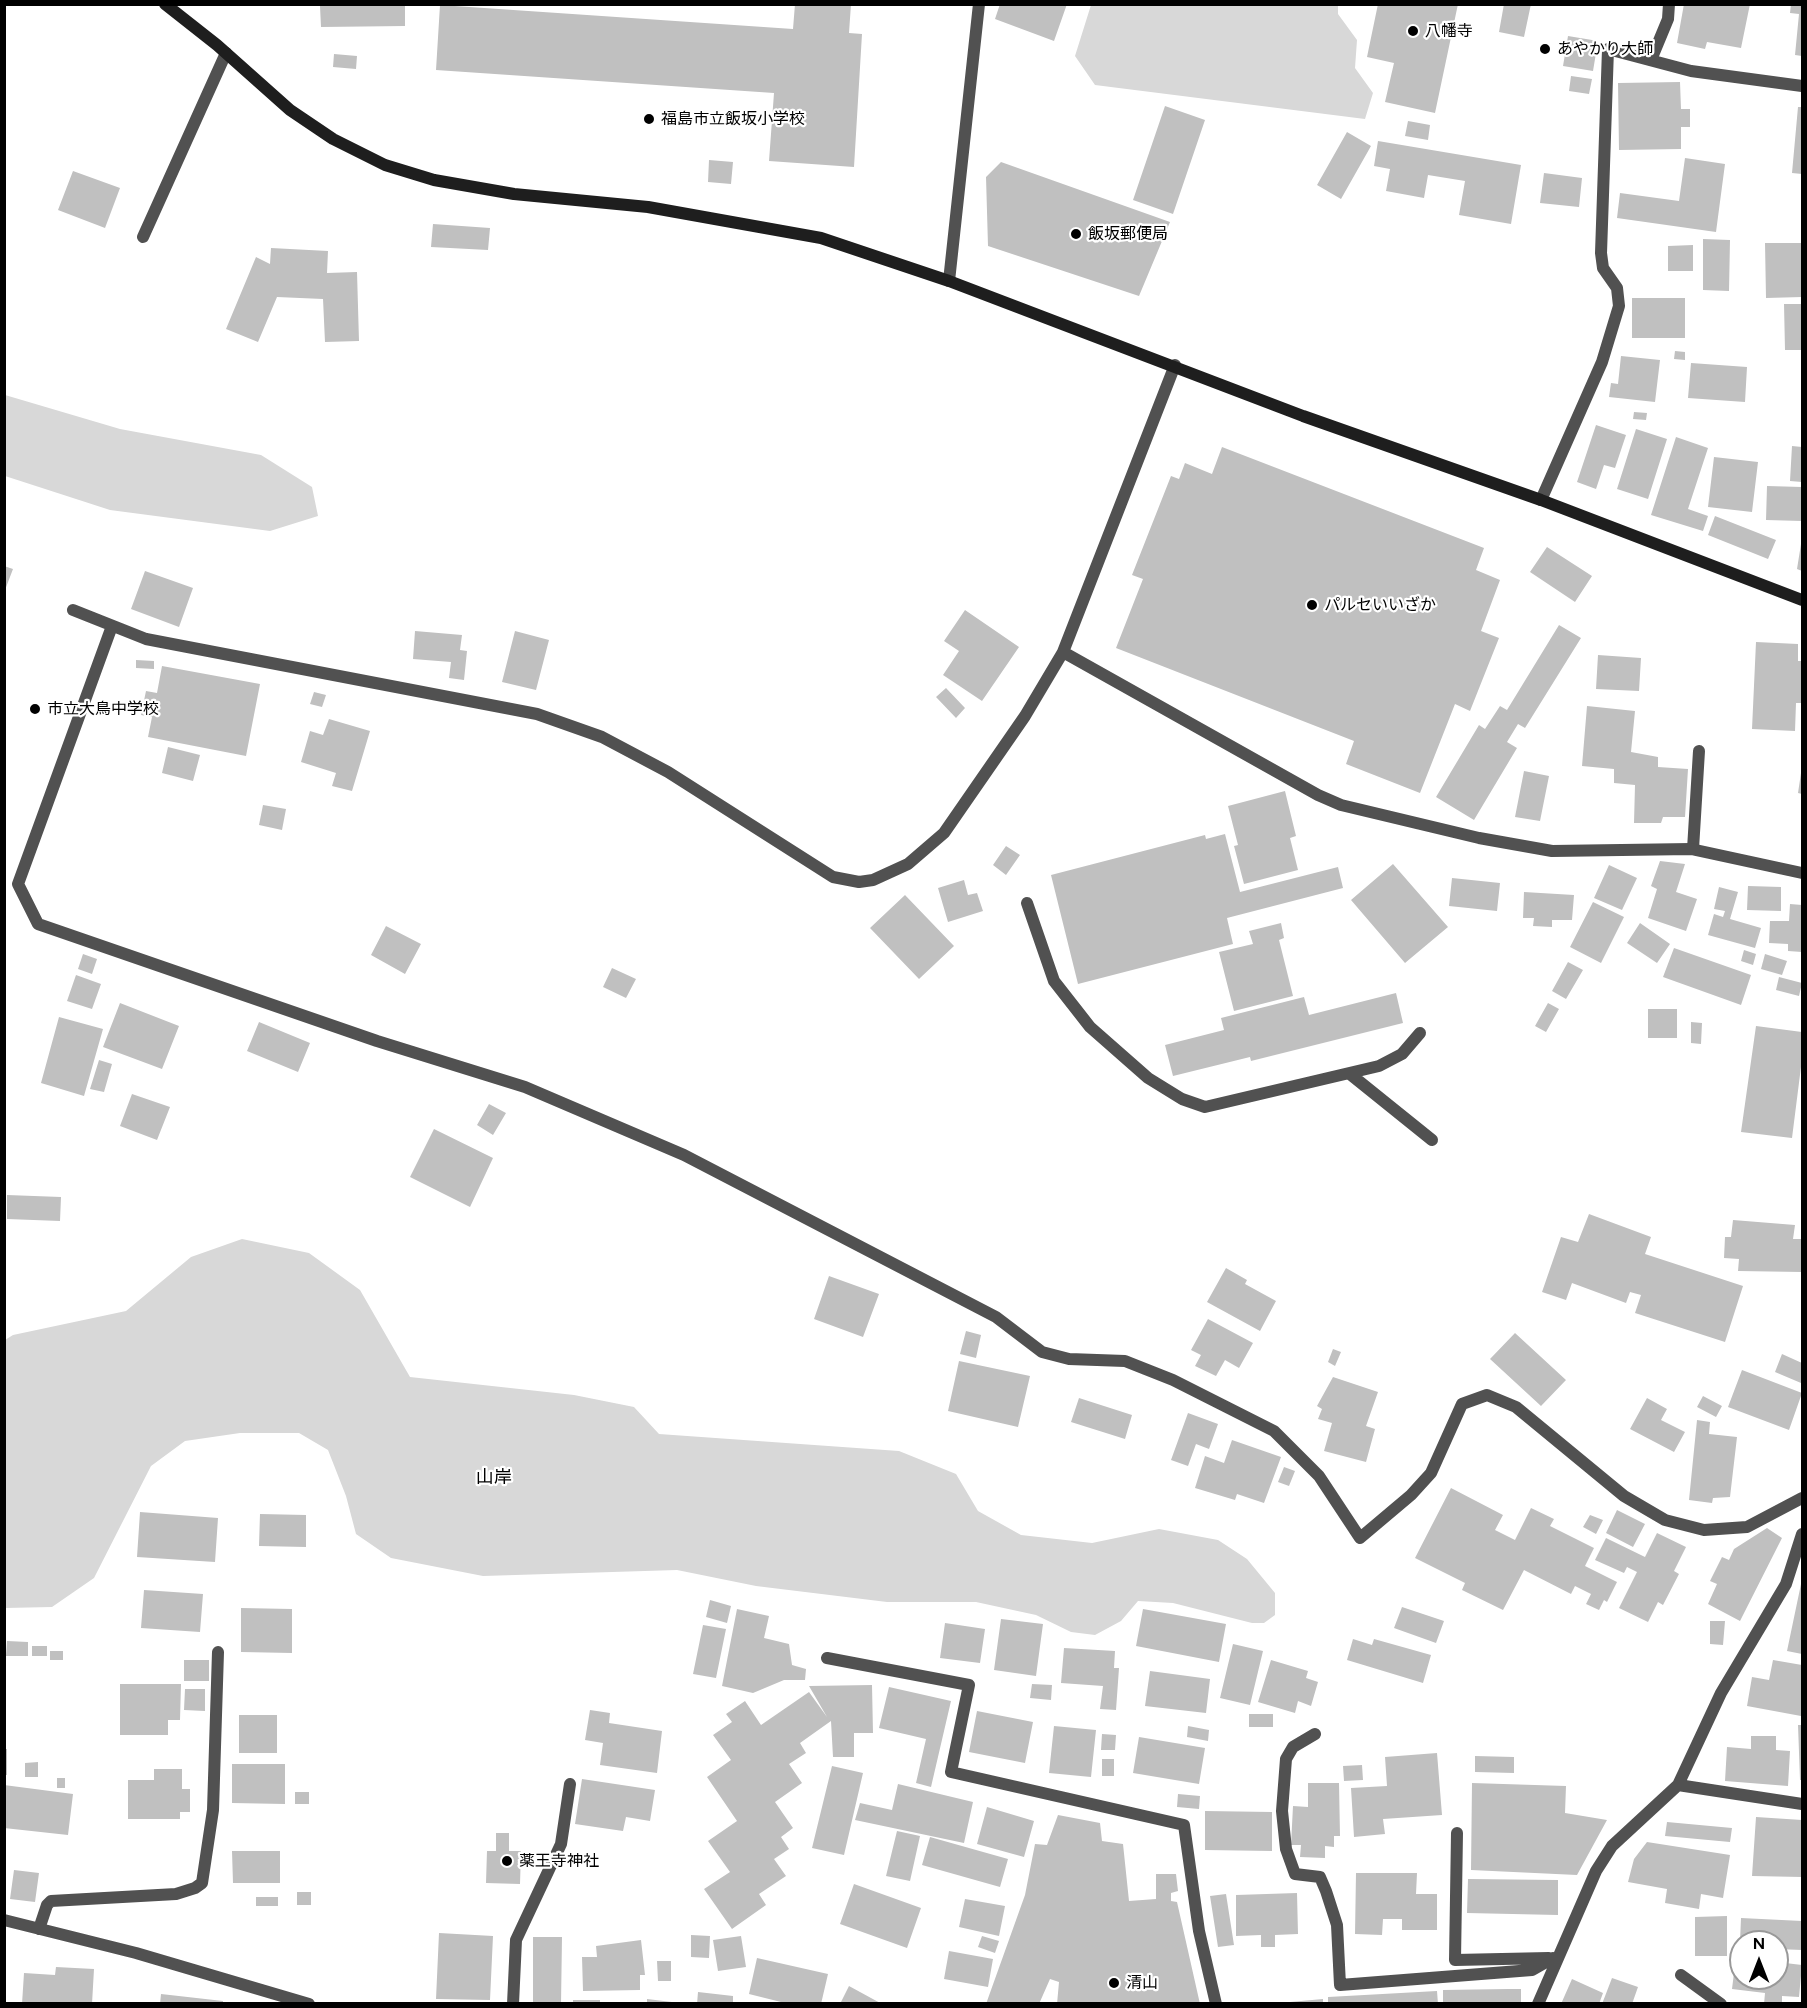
<!DOCTYPE html>
<meta charset="utf-8">
<style>
body{margin:0}
#map{position:relative;width:1807px;height:2008px;overflow:hidden;background:#fff;font-family:Figtree,sans-serif}
canvas{display:block}
.frame{position:absolute;inset:0;border:6px solid #000;pointer-events:none}
.north{position:absolute;left:1729px;top:1930px;width:60px;height:60px;box-sizing:border-box;background:#fff;border:2px solid #999;border-radius:50%;rotate:0deg;font-size:16px;font-weight:700;line-height:24px;text-align:center;color:#000}
.north::after{content:'';display:block;margin:auto;width:21px;height:27px;background:#000;clip-path:polygon(50% 0,100% 100%,50% 72%,0 100%)}
</style>
<div id="map">
<canvas width="1807" height="2008"></canvas>
<div class="frame"></div>
<div class="north">N</div>
</div>
<script>
const c = document.querySelector('canvas').getContext('2d');
c.lineJoin = 'round';
function fill(path, color) { c.fillStyle = color; c.fill(path, 'evenodd'); }
const shape = rows => new Path2D(rows.map(r => 'M' + r).join(''));
function strokePath(path, color, width, dash) { c.strokeStyle = color; c.lineWidth = width; c.lineCap = dash ? 'butt' : 'round'; c.setLineDash(dash || []); c.stroke(path); }
function write(font, color, halo, rows, align = 'center') {
  c.font = font + ' Figtree,"Noto Sans JP",sans-serif'; c.lineWidth = 4.5; c.setLineDash([]); c.textBaseline = 'middle'; c.strokeStyle = halo; c.fillStyle = color; for (const [text, x, y, turn = 0] of rows) {
    c.save(); c.translate(x, y); c.rotate((+turn || 0) * Math.PI / 180); c.textAlign = isNaN(turn) ? turn : align; if (halo) c.strokeText(text, 0, 0); c.fillText(text, 0, 0); c.restore();
  }
}
fill(shape([
 [1091,5,1338,5,1338,14,1357,40,1355,68,1373,93,1365,119,1095,85,1075,56],
 [5,395,120,429,261,455,312,487,318,516,270,531,110,510,5,476],
 [242,1239,309,1253,360,1290,410,1377,574,1395,634,1407,659,1434,899,1451,956,1474,978,1511,1021,1535,1092,1543,1159,1529,1218,1540,1247,1559,1275,1593,1275,1615,1264,1623,1252,1623,1173,1603,1138,1601,1121,1621,1095,1635,1071,1632,1036,1615,976,1602,887,1602,756,1586,677,1570,483,1576,391,1558,356,1534,346,1496,328,1450,299,1433,240,1433,185,1441,151,1466,94,1578,52,1607,5,1608,5,1340,13,1335,126,1311,191,1257]
]), '#d8d8d8');
fill(shape([
 [795,4,851,4,849,33,862,34,854,167,769,161,774,93,436,70,440,5,793,29],
 [1000,4,1067,4,1054,41,995,19],
 [1378,4,1458,4,1435,113,1385,102,1394,63,1367,57],
 [1504,4,1531,4,1524,37,1499,32],
 [1684,4,1750,4,1741,48,1707,42,1705,49,1677,43],
 [1791,4,1802,4,1802,56,1795,55,1799,14,1790,13],
 [405,5,405,26,321,27,320,6],
 [1568,36,1598,41,1593,71,1563,66],
 [334,54,357,56,356,69,333,67],
 [1571,76,1592,79,1589,94,1569,91],
 [1680,82,1681,109,1690,109,1690,127,1681,127,1681,149,1619,150,1618,83],
 [1165,106,1205,120,1173,214,1133,200],
 [1798,107,1802,107,1802,174,1792,173],
 [1408,121,1430,125,1428,140,1405,136],
 [1347,132,1371,146,1341,199,1317,185],
 [1378,141,1521,165,1511,224,1459,215,1465,181,1428,175,1424,198,1386,191,1390,169,1374,166],
 [1685,158,1725,164,1716,232,1617,218,1620,193,1679,201],
 [709,160,733,162,731,184,708,182],
 [1001,162,1170,222,1139,296,988,246,986,177],
 [73,171,120,188,105,228,58,210],
 [1544,173,1582,178,1579,207,1540,203],
 [433,224,490,228,488,250,431,247],
 [1703,239,1730,240,1729,291,1703,290],
 [1765,243,1802,243,1802,297,1766,298],
 [1693,245,1693,271,1668,271,1668,246],
 [271,248,328,251,327,273,357,272,359,341,325,342,323,299,277,297,258,342,226,329,256,257,270,264],
 [1632,298,1685,298,1685,338,1632,338],
 [1784,304,1802,304,1802,350,1785,350],
 [1675,351,1685,352,1685,360,1674,359],
 [1621,356,1660,360,1655,402,1609,397,1611,383,1618,384],
 [1691,363,1747,367,1745,402,1688,398],
 [1634,412,1647,413,1646,420,1633,419],
 [1596,425,1626,435,1615,468,1604,465,1596,489,1577,482],
 [1636,429,1667,439,1648,499,1617,489],
 [1676,437,1708,448,1688,509,1708,516,1703,531,1651,515],
 [1792,446,1802,447,1802,482,1790,481],
 [1222,447,1484,548,1476,570,1500,580,1481,631,1499,638,1470,711,1455,704,1420,793,1346,764,1354,741,1116,648,1143,579,1132,575,1171,476,1179,479,1185,463,1212,474],
 [1714,457,1758,462,1752,512,1708,507],
 [1767,486,1802,487,1802,521,1766,520],
 [1715,516,1776,540,1768,559,1708,535],
 [1801,544,1802,544,1802,571,1797,569],
 [1547,547,1592,576,1575,602,1530,572],
 [4,566,13,569,5,590,4,590],
 [145,571,193,588,179,627,131,609],
 [965,610,1019,647,982,701,943,675,959,651,944,641],
 [1559,625,1581,638,1525,728,1518,724,1507,742,1517,748,1474,820,1436,797,1479,725,1485,729,1500,706,1507,710],
 [415,631,462,635,460,650,467,651,464,680,449,678,451,662,413,659],
 [515,631,549,640,536,690,502,682],
 [1756,642,1798,644,1798,661,1802,661,1802,703,1796,703,1795,731,1752,729],
 [1598,655,1641,658,1639,691,1596,689],
 [136,660,154,661,154,669,136,668],
 [162,666,260,684,246,756,148,737,152,717,141,715,146,691,157,693],
 [946,688,965,708,956,718,936,697],
 [314,692,326,695,322,707,310,704],
 [1587,706,1635,711,1631,752,1658,757,1658,767,1688,769,1685,817,1663,817,1661,823,1634,823,1635,785,1614,783,1614,769,1582,766],
 [329,719,370,731,352,791,332,786,336,773,301,762,310,731,323,735],
 [168,747,200,755,193,781,162,773],
 [1524,771,1549,776,1540,821,1515,817],
 [1801,773,1802,774,1802,794,1798,793],
 [1285,791,1296,836,1290,838,1298,870,1244,884,1234,846,1238,845,1228,806],
 [263,805,286,809,282,830,259,825],
 [1225,834,1240,892,1338,867,1343,888,1227,918,1233,944,1078,984,1051,875,1205,835,1206,839],
 [1006,846,1020,855,1006,875,993,865],
 [1660,861,1685,864,1676,892,1697,899,1686,931,1648,918,1657,889,1651,886],
 [1393,864,1448,927,1405,963,1351,900],
 [1609,865,1637,878,1622,910,1594,898],
 [1452,878,1500,883,1497,911,1449,906],
 [964,880,968,895,977,893,983,911,948,922,938,888],
 [1748,886,1781,887,1781,911,1747,910],
 [1719,887,1738,892,1730,919,1761,928,1755,948,1708,935,1714,914,1723,917,1725,911,1714,909],
 [1524,892,1574,895,1572,920,1552,920,1552,927,1533,926,1534,918,1523,918],
 [905,895,954,946,919,979,870,928],
 [1593,902,1624,917,1601,963,1570,947],
 [1790,904,1802,905,1802,952,1788,951,1788,944,1769,943,1770,921,1789,921],
 [1281,923,1284,938,1279,940,1293,996,1234,1011,1219,952,1253,944,1249,931],
 [1640,923,1670,944,1657,963,1627,943],
 [386,926,421,944,405,974,371,955],
 [1674,948,1751,975,1741,1005,1663,977],
 [1744,950,1756,954,1753,965,1741,961],
 [83,954,97,959,92,974,78,969],
 [1765,954,1787,961,1782,975,1761,969],
 [1568,962,1583,970,1566,999,1552,991],
 [612,968,636,979,626,998,603,987],
 [76,975,101,984,92,1009,67,1001],
 [1779,977,1802,983,1799,996,1776,990],
 [1396,993,1403,1023,1251,1061,1250,1057,1173,1076,1165,1045,1224,1030,1221,1018,1304,997,1309,1015],
 [120,1003,179,1026,162,1069,103,1047],
 [1548,1003,1559,1009,1546,1032,1535,1026],
 [1648,1009,1677,1009,1677,1038,1648,1038],
 [59,1017,103,1029,84,1096,41,1083],
 [259,1022,310,1043,298,1072,247,1051],
 [1691,1022,1702,1023,1701,1044,1691,1043],
 [1756,1026,1802,1032,1802,1059,1792,1138,1741,1132],
 [99,1060,112,1064,104,1092,90,1089],
 [132,1094,170,1107,157,1140,120,1126],
 [489,1104,506,1113,493,1135,477,1125],
 [434,1129,493,1158,470,1207,410,1177],
 [7,1195,61,1197,60,1221,7,1219],
 [1589,1214,1651,1237,1645,1254,1743,1286,1725,1342,1635,1313,1641,1295,1630,1292,1626,1303,1572,1283,1566,1300,1542,1292,1561,1237,1578,1242],
 [1733,1220,1795,1225,1793,1239,1802,1239,1802,1272,1738,1271,1739,1259,1724,1258,1725,1237,1731,1237],
 [1226,1268,1247,1280,1245,1284,1276,1301,1260,1331,1207,1302],
 [829,1276,879,1294,863,1337,814,1319],
 [1208,1319,1253,1343,1239,1368,1225,1360,1216,1376,1195,1366,1201,1355,1191,1350],
 [966,1331,981,1335,976,1358,960,1354],
 [1515,1333,1566,1380,1541,1406,1490,1359],
 [1333,1349,1341,1352,1335,1366,1328,1362],
 [1782,1354,1802,1363,1801,1383,1775,1372],
 [959,1361,1030,1376,1018,1427,948,1411],
 [1742,1370,1802,1393,1789,1430,1728,1407],
 [1333,1377,1378,1392,1366,1426,1375,1429,1366,1462,1324,1451,1332,1423,1318,1419,1322,1409,1317,1406],
 [1703,1396,1722,1406,1716,1417,1697,1407],
 [1079,1398,1132,1415,1125,1439,1071,1422],
 [1647,1398,1667,1409,1661,1420,1685,1432,1674,1452,1630,1429],
 [1188,1413,1218,1424,1209,1449,1196,1444,1188,1466,1171,1460],
 [1697,1420,1710,1422,1709,1434,1737,1437,1730,1497,1713,1498,1712,1503,1689,1500],
 [1232,1440,1281,1457,1264,1503,1237,1494,1235,1500,1195,1488,1205,1456,1224,1463],
 [1284,1467,1295,1471,1289,1486,1278,1482],
 [1451,1488,1503,1515,1495,1530,1515,1540,1531,1508,1554,1519,1550,1526,1594,1548,1585,1566,1617,1582,1607,1602,1604,1600,1599,1610,1586,1604,1591,1594,1575,1586,1571,1594,1524,1570,1503,1610,1462,1590,1465,1583,1415,1558],
 [1617,1510,1645,1524,1633,1547,1606,1533],
 [140,1512,218,1518,215,1562,137,1557],
 [260,1514,306,1515,306,1547,259,1546],
 [1590,1515,1603,1520,1596,1534,1583,1527],
 [1767,1528,1782,1538,1740,1621,1708,1604,1717,1584,1710,1581,1722,1557,1729,1560,1734,1549],
 [1657,1533,1686,1547,1674,1571,1679,1574,1663,1605,1658,1602,1648,1622,1619,1608,1637,1572,1627,1567,1624,1573,1595,1560,1606,1538,1645,1557],
 [1801,1584,1802,1584,1802,1654,1787,1651],
 [144,1590,203,1594,200,1632,141,1628],
 [710,1600,731,1606,727,1623,706,1617],
 [1402,1607,1444,1621,1436,1643,1394,1628],
 [241,1608,292,1609,292,1653,241,1652],
 [737,1609,769,1616,764,1638,789,1644,792,1665,806,1669,805,1680,784,1680,753,1693,722,1686],
 [1143,1609,1226,1624,1219,1662,1136,1646],
 [1001,1619,1043,1624,1036,1676,994,1670],
 [1710,1621,1725,1621,1723,1645,1710,1644],
 [945,1623,985,1629,980,1663,940,1658],
 [703,1625,726,1629,716,1678,693,1674],
 [1353,1639,1372,1645,1374,1639,1431,1655,1423,1683,1347,1660],
 [7,1641,28,1642,28,1656,6,1656],
 [1233,1644,1263,1651,1250,1705,1220,1698],
 [32,1646,47,1646,47,1656,32,1656],
 [1064,1648,1115,1651,1114,1668,1119,1668,1116,1710,1100,1709,1103,1686,1061,1683],
 [50,1651,63,1651,63,1660,50,1660],
 [184,1660,209,1660,209,1681,184,1681],
 [1271,1660,1308,1671,1306,1678,1318,1682,1311,1706,1298,1701,1295,1713,1258,1702],
 [1773,1660,1802,1665,1801,1716,1747,1706,1752,1677,1769,1680],
 [1150,1671,1210,1679,1206,1713,1145,1706],
 [120,1684,181,1684,180,1720,168,1720,168,1735,120,1735],
 [1032,1684,1052,1685,1051,1700,1030,1698],
 [872,1685,873,1733,854,1733,854,1757,833,1757,831,1721,800,1743,806,1753,789,1764,802,1783,775,1802,793,1828,781,1837,789,1849,774,1859,786,1876,759,1894,766,1905,732,1929,704,1889,730,1872,708,1841,737,1821,707,1777,731,1760,713,1735,732,1722,726,1714,745,1701,761,1725,809,1692,827,1717,809,1686],
 [889,1687,951,1701,931,1787,916,1783,926,1739,879,1728],
 [185,1689,205,1689,205,1711,184,1710],
 [590,1710,610,1713,609,1723,662,1731,657,1773,600,1765,603,1743,585,1740],
 [977,1711,1033,1722,1025,1763,969,1752],
 [1249,1714,1273,1714,1273,1727,1249,1727],
 [239,1715,277,1715,277,1753,239,1753],
 [1798,1725,1802,1725,1802,1780,1800,1780],
 [1054,1726,1096,1730,1091,1777,1049,1773],
 [1188,1726,1209,1730,1208,1741,1187,1737],
 [1102,1734,1116,1735,1115,1750,1101,1750],
 [1751,1736,1776,1736,1776,1750,1790,1751,1788,1786,1725,1781,1727,1747,1751,1749],
 [1139,1737,1205,1748,1199,1784,1133,1773],
 [4,1749,7,1749,7,1775,4,1775],
 [1437,1753,1442,1815,1383,1819,1385,1834,1354,1837,1351,1788,1387,1786,1385,1757],
 [1475,1756,1514,1757,1514,1773,1475,1772],
 [1102,1759,1114,1759,1114,1776,1102,1776],
 [38,1762,38,1777,25,1777,25,1763],
 [232,1764,285,1764,285,1804,232,1803],
 [1362,1765,1363,1780,1344,1781,1343,1766],
 [832,1766,863,1773,844,1855,812,1848],
 [154,1769,182,1769,182,1789,190,1789,190,1812,180,1812,180,1819,128,1819,128,1780,154,1780],
 [57,1778,65,1778,65,1788,57,1788],
 [582,1779,655,1790,650,1821,626,1817,623,1831,575,1824],
 [1308,1783,1339,1783,1340,1836,1334,1836,1334,1847,1325,1846,1325,1858,1300,1857,1301,1845,1291,1845,1293,1806,1308,1807],
 [1472,1783,1566,1786,1565,1813,1607,1820,1577,1875,1471,1870],
 [898,1784,973,1802,964,1843,855,1820,860,1803,892,1810],
 [4,1785,73,1794,68,1835,4,1828],
 [295,1792,309,1792,309,1804,295,1804],
 [1178,1794,1200,1796,1199,1809,1177,1807],
 [987,1807,1034,1821,1024,1857,977,1844],
 [1205,1811,1272,1812,1272,1851,1205,1850],
 [1058,1815,1100,1823,1102,1841,1123,1844,1129,1901,1156,1899,1156,1874,1176,1874,1178,1891,1171,1893,1171,1901,1177,1902,1200,2004,1057,2004,1059,1982,1050,1979,1039,2004,986,2004,1025,1895,1035,1844,1047,1845],
 [1756,1817,1802,1820,1802,1877,1752,1876],
 [1667,1822,1732,1828,1730,1842,1665,1836],
 [897,1831,920,1836,910,1881,886,1876],
 [496,1833,509,1833,509,1851,521,1851,520,1884,486,1883,487,1851,496,1851],
 [930,1837,1008,1859,1000,1887,922,1865],
 [1647,1842,1730,1855,1723,1898,1701,1894,1699,1909,1665,1903,1667,1889,1628,1882,1634,1859],
 [232,1851,280,1851,280,1883,233,1883],
 [14,1870,39,1873,35,1902,10,1899],
 [1356,1873,1417,1873,1416,1894,1437,1894,1437,1930,1402,1930,1402,1919,1383,1919,1382,1935,1355,1934],
 [1468,1879,1558,1880,1558,1915,1467,1913],
 [854,1884,921,1908,907,1948,840,1924],
 [297,1892,311,1892,311,1905,297,1905],
 [1297,1893,1298,1934,1275,1935,1275,1947,1261,1947,1261,1935,1236,1936,1236,1895],
 [1226,1894,1234,1945,1218,1947,1210,1896],
 [256,1897,278,1897,278,1906,256,1906],
 [965,1899,1005,1906,999,1936,959,1927],
 [1727,1916,1727,1956,1695,1956,1695,1917],
 [1741,1918,1802,1921,1802,1950,1777,1949,1777,1942,1740,1942],
 [439,1933,493,1936,490,2000,436,1999],
 [691,1935,710,1936,709,1958,691,1957],
 [741,1936,746,1967,718,1971,713,1940],
 [982,1936,999,1941,995,1953,978,1947],
 [533,1937,562,1937,561,2004,533,2004],
 [641,1940,645,1975,640,1975,640,1990,583,1991,582,1957,597,1957,596,1946],
 [949,1951,993,1959,988,1987,944,1979],
 [1736,1957,1741,1958,1741,1978,1777,1978,1777,1962,1802,1965,1799,1997,1782,1996,1782,2004,1764,2004,1765,1993,1732,1989],
 [757,1958,828,1974,821,2004,789,2004,749,1994],
 [657,1961,671,1961,671,1981,658,1981],
 [56,1967,94,1969,92,2004,22,2004,24,1973,55,1975],
 [1612,1978,1638,1987,1632,2004,1602,2004],
 [1572,1979,1603,1993,1599,2004,1561,2004],
 [849,1986,882,2004,840,2004],
 [1508,1989,1521,1989,1521,2004,1443,2004,1443,1990],
 [1437,1991,1438,2004,1328,2004,1328,1997],
 [698,1992,733,1996,733,2004,697,2004],
 [161,1994,223,2001,223,2004,160,2004],
 [647,1999,672,2002,672,2004,647,2004],
 [1323,1999,1323,2004,1290,2004,1290,2002],
 [573,2000,600,2000,600,2004,573,2004]
]), '#c0c0c0');
strokePath(shape([
 [1693,849,1699,751],
 [1027,903,1054,981,1090,1027,1148,1078,1182,1099,1205,1107,1379,1066,1402,1054,1420,1033],
 [1350,1074,1432,1140]
]), '#515151', 12);
strokePath(shape([
 [1651,60,1668,19,1669,4],
 [143,237,226,53],
 [949,281,979,4],
 [1541,500,1602,362,1619,306,1617,288,1603,268,1601,253,1608,49,1691,71,1802,86],
 [73,610,146,639,537,714,602,737,668,772,833,877,859,882,873,880,908,864,944,833,1025,716,1063,652,1175,365],
 [112,626,18,884,38,924,377,1041,525,1087,684,1155,996,1317,1042,1352,1069,1359,1125,1361,1173,1380,1274,1431,1319,1476,1360,1538,1411,1495,1431,1473,1462,1404,1487,1395,1516,1407,1624,1496,1665,1520,1704,1530,1747,1527,1802,1498],
 [1063,652,1318,795,1341,805,1479,838,1552,851,1691,849,1802,873],
 [827,1658,969,1685,951,1772,1184,1825,1199,1931,1216,2004],
 [1315,1734,1293,1747,1286,1759,1282,1811,1286,1849,1295,1874,1320,1877,1326,1891,1337,1925,1340,1985,1532,1970,1553,1958],
 [1678,1785,1802,1804],
 [1457,1833,1455,1960,1549,1958],
 [4,1920,136,1953,309,2004],
 [39,1929,47,1905,51,1901,176,1894,195,1888,202,1883,213,1810,218,1652],
 [1681,1975,1721,2004],
 [513,2004,516,1940,561,1844,570,1784],
 [1538,2004,1596,1871,1612,1846,1678,1785,1721,1693,1786,1584,1802,1534]
]), '#515151', 12);
strokePath(shape([
 [165,4,217,45,290,110,333,139,385,165,434,180,514,194,648,207,821,238,949,281,1303,416,1541,500,1802,600]
]), '#1e1e1e', 12);
for (const [x, y, r, color] of [
 [1413,31,6,"#000"],
 [1545,49,6,"#000"],
 [649,119,6,"#000"],
 [1076,234,6,"#000"],
 [1312,605,6,"#000"],
 [35,709,6,"#000"],
 [507,1861,6,"#000"],
 [1114,1983,6,"#000"]
]) { const dot = new Path2D(); dot.arc(x, y, r, 0, 2 * Math.PI); c.fillStyle = color; c.fill(dot); strokePath(dot, '#fff', 2); }
write('16px', '#000', '#fff', [
 ["八幡寺",1425,31],
 ["あやかり大師",1557,49],
 ["福島市立飯坂小学校",661,119],
 ["飯坂郵便局",1088,234],
 ["パルセいいざか",1324,605],
 ["市立大鳥中学校",47,709],
 ["薬王寺神社",519,1861],
 ["清山",1126,1983]
], 'left');
write('18px', '#000', '#fff', [
 ["山岸",494,1478]
]);
</script>
